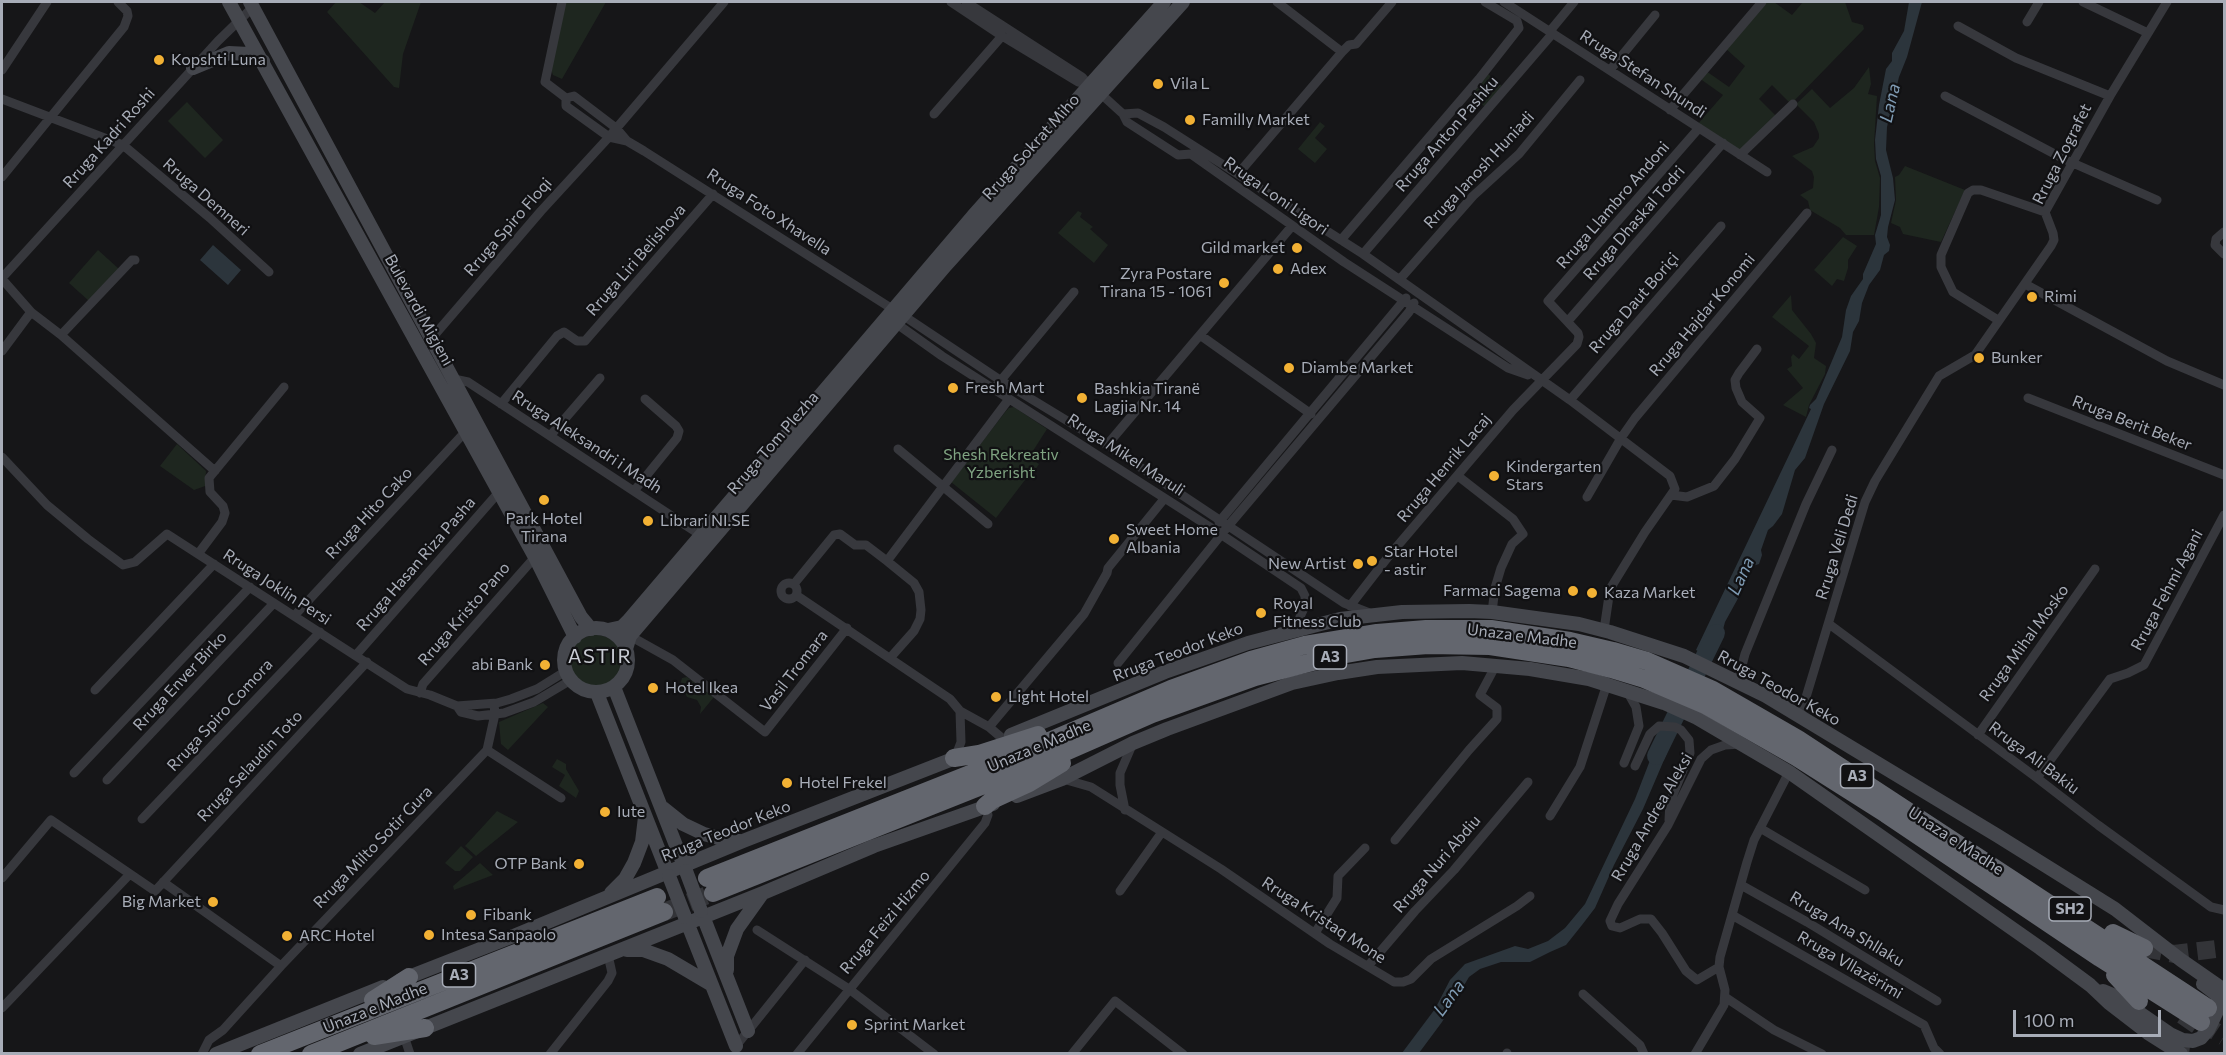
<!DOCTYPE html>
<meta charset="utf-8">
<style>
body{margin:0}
#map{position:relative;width:2226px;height:1055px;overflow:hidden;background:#161618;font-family:Commissioner,sans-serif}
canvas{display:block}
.frame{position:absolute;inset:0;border:3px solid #a8adb8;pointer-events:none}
.scale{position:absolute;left:2013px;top:1010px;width:148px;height:27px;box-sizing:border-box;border:3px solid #a8adb8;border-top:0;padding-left:8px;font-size:18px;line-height:21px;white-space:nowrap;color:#a8adb8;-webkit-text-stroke:4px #111113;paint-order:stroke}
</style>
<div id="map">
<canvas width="2226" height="1055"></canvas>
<div class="frame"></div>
<div class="scale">100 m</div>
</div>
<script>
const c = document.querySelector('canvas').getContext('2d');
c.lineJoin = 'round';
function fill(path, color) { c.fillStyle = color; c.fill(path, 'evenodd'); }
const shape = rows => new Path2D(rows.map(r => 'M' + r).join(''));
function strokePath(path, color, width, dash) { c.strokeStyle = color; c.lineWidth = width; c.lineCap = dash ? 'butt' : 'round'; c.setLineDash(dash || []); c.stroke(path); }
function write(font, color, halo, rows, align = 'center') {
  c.font = font + ' Commissioner,sans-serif'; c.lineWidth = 4.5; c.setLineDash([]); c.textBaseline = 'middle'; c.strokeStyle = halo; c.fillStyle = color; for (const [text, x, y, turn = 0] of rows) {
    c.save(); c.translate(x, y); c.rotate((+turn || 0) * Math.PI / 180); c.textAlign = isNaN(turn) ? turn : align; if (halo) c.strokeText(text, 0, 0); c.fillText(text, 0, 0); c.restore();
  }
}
fill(shape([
 [336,2,359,2,375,13,385,2,421,2,403,54,399,88,394,87,327,12],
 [566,2,606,2,562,79,553,75,550,66],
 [1764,2,1774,2,1792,15,1803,2,1845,2,1852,22,1863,25,1864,29,1791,104,1772,85,1759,99,1776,116,1740,150,1697,125,1723,95,1699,78,1706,71,1729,87,1745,66,1725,48],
 [1869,67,1871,84,1868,94,1877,96,1874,144,1875,161,1880,178,1879,207,1874,235,1846,235,1840,228,1810,210,1808,201,1800,195,1813,188,1814,177,1812,171,1792,156,1813,147,1819,138,1819,134,1814,122,1796,104,1812,89,1830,108,1854,88],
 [1488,74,1502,86,1485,107,1470,94],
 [187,102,223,140,205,158,168,121],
 [1320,122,1325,126,1315,138,1327,149,1315,163,1298,149],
 [1905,166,1965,190,1941,242,1903,234,1900,227,1891,223,1896,200,1895,177,1899,175],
 [1078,211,1082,213,1080,217,1093,227,1090,229,1108,245,1094,263,1058,233],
 [1843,237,1857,246,1848,260,1848,268,1844,281,1837,279,1832,286,1814,270],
 [98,250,119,269,89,301,69,283],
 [1791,295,1792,310,1811,334,1816,343,1814,358,1826,366,1825,374,1809,405,1806,417,1783,405,1803,388,1787,369,1792,366,1791,357,1793,354,1799,359,1809,346,1772,317],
 [1014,407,1047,429,1031,454,1038,459,1036,462,1039,464,1031,476,1034,478,1025,480,996,518,951,482,1006,411,1009,408],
 [177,444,206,471,205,486,194,490,160,466],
 '570 661a26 26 0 1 1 52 0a26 26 0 1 1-52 0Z',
 [687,677,714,697,700,714,701,707,697,700,687,697,684,691,678,693,682,678],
 [543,703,548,707,508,750,501,744,499,722],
 [557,759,566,764,566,769,579,791,576,798,559,786,565,775,552,767],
 [497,811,518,822,476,856,465,846],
 [461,846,473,857,460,871,455,871,445,863],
 [480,863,493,875,454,890,453,886]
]), '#1e261f');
fill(shape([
 [1909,2,1922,2,1907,57,1899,77,1887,127,1886,150,1893,178,1895,200,1888,227,1887,237,1890,245,1889,251,1884,255,1880,270,1869,285,1862,303,1859,321,1853,332,1850,351,1824,404,1805,458,1795,470,1782,514,1773,526,1768,530,1761,550,1762,555,1759,564,1753,566,1749,573,1741,593,1725,622,1719,645,1709,657,1696,650,1811,409,1809,408,1810,405,1816,399,1842,337,1846,310,1851,296,1863,279,1863,274,1876,244,1875,235,1881,215,1881,176,1876,159,1875,140,1879,105,1886,69,1892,61,1892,53,1904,31],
 [213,245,241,270,228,285,200,260],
 [1661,732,1673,739,1643,809,1614,865,1595,908,1582,925,1566,945,1550,952,1530,962,1501,962,1480,969,1469,977,1442,1022,1419,1053,1402,1053,1435,1009,1450,980,1465,964,1515,946,1528,949,1548,941,1565,928,1585,904,1635,799]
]), '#2c353c');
strokePath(shape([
 [1656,756,1716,633]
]), '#2c353c', 18);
strokePath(shape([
 [664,912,713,893],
 [2144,948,2174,954,2224,948],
 [2201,1022,2224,1037],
 [2180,1054,2183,1030,2201,1004]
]), '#333438', 18, [18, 9]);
strokePath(shape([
 [562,2,545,82,566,98],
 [951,2,1002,36,1078,82,1089,85],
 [966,2,1082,77,1089,85],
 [1277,2,1342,52],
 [1504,2,1767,172],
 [2083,2,2148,33],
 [2027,22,2039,2],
 [1958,26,2016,58,2110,96],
 [1550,31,1574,2],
 [2,70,47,2],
 [1610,70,1655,15],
 [1101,94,1123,114,1127,122,1178,155,1191,154,1344,262,1508,368,1528,375],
 [1945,96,2066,160,2157,200],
 [2,99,123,145,210,218,269,272],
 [1670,110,1762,2],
 [934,114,1002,36],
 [1123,114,1138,113,1164,127,1363,254,1570,400,1670,476,1675,489,1645,532,1610,589,1604,630],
 [627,141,616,128,574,96,566,98,566,106,609,137,627,141,644,151,894,310],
 [1740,155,1793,104],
 [1238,174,1342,52,1349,45,1356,44,1392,2],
 [2,177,124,27,128,16,127,11,118,2],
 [2224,232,2216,239,2215,245,2224,254],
 [1341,240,1479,79,1519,28,1517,21,1485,2],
 [1363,254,1553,33],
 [2,278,218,41,253,7],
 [2,279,31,312,61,335,215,471],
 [1400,279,1473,196,1519,154,1580,80],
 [2025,284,2167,361,2224,385],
 [904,316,1000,380,1107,445,1344,603,1372,614],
 [1998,320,1953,292,1941,267,1941,255,1968,193,1973,190,1981,190,2045,212],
 [1568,321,1723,143],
 [897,324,942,356,1213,529,1301,588,1305,596,1305,606,1294,630],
 [61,335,132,260,135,260],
 [1200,335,1311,414],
 [432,338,541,211,609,137,724,2],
 [2,351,31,312],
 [454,379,468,382,702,536],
 [997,385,1074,292],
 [2028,398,2224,475],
 [1570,400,1721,226],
 [501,404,557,336,564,332,577,341,585,341,713,194],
 [550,436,600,378],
 [1107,445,1292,226],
 [898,449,988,524],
 [2,457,47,505,88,539,123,565,135,562,167,534,407,689,430,695,457,706,461,712,478,716,504,713,534,702,571,680],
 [1458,476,1513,519,1523,534,1512,544,1501,568,1495,588,1492,612],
 [634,491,677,438,679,431,676,426,645,399],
 [1671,495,1687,497,1714,486,1735,459,1760,418,1742,402,1736,388,1735,380,1739,373,1757,349],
 [1587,497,1621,438,1635,418,1807,213],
 [1219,522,1406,298],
 [198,554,222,522,225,513,223,506,210,492,209,478,284,387],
 [887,561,1009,399],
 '781 591a8 8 0 1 1 16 0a8 8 0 1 1-16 0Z',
 [794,584,834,535,840,534,855,545,866,545,887,561,914,583,919,592,921,610,920,619,914,631,890,658],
 [796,595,950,699,960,711,989,727,1003,739],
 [1350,606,1388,557,1513,410,1577,344,1579,337,1578,333,1548,301,1699,128],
 [294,616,466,431],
 [1829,624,2037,778,2098,825,2211,907,2224,910],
 [630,636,673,660,765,732,847,628],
 [356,655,499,492],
 [1118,663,1229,525,1409,312,1414,303],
 [1738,681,1745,654,1806,504,1832,450],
 [95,690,214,564],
 [420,693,423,684,535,557],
 [457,706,497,703,511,699,537,689,566,671],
 [1800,717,1865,502,1875,481,1939,376,1975,355,2051,246,2054,240,2053,233,2045,212,2110,96,2167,2],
 [989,727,1084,614,1107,573,1108,568,1164,499],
 [1978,735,2095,569],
 [487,750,561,798],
 [955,758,961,742,960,711],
 [1624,763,1639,726,1636,707,1627,691],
 [1635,766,1650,734,1659,726,1675,727,1681,730,1689,740,1690,753,1670,802,1669,820],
 [74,773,250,587],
 [2037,778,2110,679,2128,673,2144,665,2224,515],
 [1063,779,1091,787,1221,869,1330,944,1394,982,1403,982,1411,979,1431,959,1517,906,1530,896],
 [107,780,274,603],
 [1125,810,1120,785,1120,773,1133,743],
 [1550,816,1580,767,1607,684],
 [142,819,320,632],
 [1760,828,1865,890],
 [1395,840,1469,750,1497,719,1497,708,1480,695,1496,665],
 [2,878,51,820,155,891,367,662],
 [163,882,281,966],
 [1741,885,1807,922,1937,1001],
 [1120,891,1162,832],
 [1732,915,1924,1025,1934,1048,1940,1054],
 [757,930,849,989,934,1054],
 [1315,933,1337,898,1338,876,1365,848],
 [1368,966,1415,911,1454,870,1528,782],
 [1719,967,1697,980,1686,971,1662,933,1651,919,1640,919,1620,928,1612,926,1610,921,1618,904,1668,825,1701,759,1711,750,1725,745,1742,744],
 [1583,994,1640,1045,1644,1054],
 [1725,997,1774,1030,1822,1054],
 [2,1008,130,874],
 [404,1036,410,1054],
 [736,1046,805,960],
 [1507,1053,1507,1054],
 [202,1054,209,1040,223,1030,281,966,487,750,495,714,494,704],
 [550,1054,608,981,612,973,608,955],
 [797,1054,985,823,988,815,985,806],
 [1072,1054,1115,1001,1183,1054],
 [1695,1054,1724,1005,1725,990,1719,967,1720,957,1747,862,1754,840,1789,772]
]), '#37383d', 9);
strokePath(shape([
 [229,2,535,557,575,637],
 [250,2,581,617,591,629],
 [193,68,229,53,249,54,263,61],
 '564 660a32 32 0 1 1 64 0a32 32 0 1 1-64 0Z',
 [608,630,622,627,628,621,973,216,1164,2],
 [626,649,630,636,946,265,1183,2],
 [614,687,686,871],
 [597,693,669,876],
 [1011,735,1165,672,1211,656,1248,643,1340,619,1402,612,1469,611,1492,612,1579,624,1610,632,1684,656,1766,696,1998,836,2115,909,2181,960,2224,990],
 [1017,796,1062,779,1133,743,1167,729,1292,683,1338,673,1377,667,1462,663,1530,669,1589,679,1664,703,1697,718,1789,772,2040,948,2090,985,2109,1003,2148,1033,2181,1054],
 [663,808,683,824,704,834,726,840,740,841],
 [611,893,625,879,634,863,642,842,645,817],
 [701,911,748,1031],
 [685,917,736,1046],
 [627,950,643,950,668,959,712,985],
 [727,970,727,956,737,929,762,894],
 [401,980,516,935,743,841,963,755],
 [2103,991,2115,996,2170,1034,2183,1040,2193,1041,2201,1038,2208,1030,2218,1009,2219,1001,2216,994,2203,984],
 [216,1054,383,987],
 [360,1054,763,893,874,846,993,804]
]), '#45474d', 14);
strokePath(shape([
 [954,758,979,754,1038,735],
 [985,806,992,800,1029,783,1062,763],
 [707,878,1000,762,1171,689,1251,660,1305,645,1377,633,1426,629,1491,629,1570,641,1613,651,1647,661,1713,690,1798,739,2208,1008],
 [713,893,1047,760,1152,714,1255,677,1335,656,1375,649,1428,645,1490,646,1569,658,1611,669,1644,679,1705,705,1796,757,1886,814,2100,958,2201,1022],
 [2113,933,2144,948],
 [2115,975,2139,1001],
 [373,1000,409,977],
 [374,1036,425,1028],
 [260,1054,657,897],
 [311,1054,664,912]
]), '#63666e', 18);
strokePath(shape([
 [686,871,701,911],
 [669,876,685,917]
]), '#45474d', 14);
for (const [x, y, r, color] of [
 [159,60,6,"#f2b134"],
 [1158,84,6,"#f2b134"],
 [1190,120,6,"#f2b134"],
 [1297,248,6,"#f2b134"],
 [1278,269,6,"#f2b134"],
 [1224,283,6,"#f2b134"],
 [2032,297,6,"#f2b134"],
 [1979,358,6,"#f2b134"],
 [1289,368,6,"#f2b134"],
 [953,388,6,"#f2b134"],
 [1082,398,6,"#f2b134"],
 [1494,476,6,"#f2b134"],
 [544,500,6,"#f2b134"],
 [648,521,6,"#f2b134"],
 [1114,539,6,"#f2b134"],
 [1372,561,6,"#f2b134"],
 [1358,564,6,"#f2b134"],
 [1573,591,6,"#f2b134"],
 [1592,593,6,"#f2b134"],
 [1261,613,6,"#f2b134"],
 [545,665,6,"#f2b134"],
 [653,688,6,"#f2b134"],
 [996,697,6,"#f2b134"],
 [787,783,6,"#f2b134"],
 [605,812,6,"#f2b134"],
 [579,864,6,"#f2b134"],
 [213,902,6,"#f2b134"],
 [471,915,6,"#f2b134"],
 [429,935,6,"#f2b134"],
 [287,936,6,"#f2b134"],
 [852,1025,6,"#f2b134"]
]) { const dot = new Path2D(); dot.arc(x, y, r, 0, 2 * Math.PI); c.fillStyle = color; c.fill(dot); strokePath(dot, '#111113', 2); }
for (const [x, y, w] of [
 [1330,657,33],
 [1857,776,33],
 [2070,909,42],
 [459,975,33]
]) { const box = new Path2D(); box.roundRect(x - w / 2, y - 12, w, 24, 4.5); c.fillStyle = '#111113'; c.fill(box); strokePath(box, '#a8adb8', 1.5); }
write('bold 15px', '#a8adb8', null, [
 ["A3",1330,657],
 ["A3",1857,776],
 ["SH2",2070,909],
 ["A3",459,975]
]);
write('16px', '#a8adb8', '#111113', [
 ["Kopshti Luna",171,60],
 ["Vila L",1170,84],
 ["Familly Market",1202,120],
 ["Gild market",1285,248,"right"],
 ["Adex",1290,269],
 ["Zyra Postare",1212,274,"right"],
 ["Tirana 15 - 1061",1212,292,"right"],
 ["Rimi",2044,297],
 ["Bunker",1991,358],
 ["Diambe Market",1301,368],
 ["Fresh Mart",965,388],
 ["Bashkia Tiranë",1094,389],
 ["Lagjia Nr. 14",1094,407],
 ["Kindergarten",1506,467],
 ["Stars",1506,485],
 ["Park Hotel",544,519,"center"],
 ["Tirana",544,537,"center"],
 ["Librari NI.SE",660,521],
 ["Sweet Home",1126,530],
 ["Albania",1126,548],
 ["Star Hotel",1384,552],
 ["- astir",1384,570],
 ["New Artist",1346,564,"right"],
 ["Farmaci Sagema",1561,591,"right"],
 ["Kaza Market",1604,593],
 ["Royal",1273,604],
 ["Fitness Club",1273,622],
 ["abi Bank",533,665,"right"],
 ["Hotel Ikea",665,688],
 ["Light Hotel",1008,697],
 ["Hotel Frekel",799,783],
 ["Iute",617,812],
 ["OTP Bank",567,864,"right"],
 ["Big Market",201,902,"right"],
 ["Fibank",483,915],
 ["Intesa Sanpaolo",441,935],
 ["ARC Hotel",299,936],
 ["Sprint Market",864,1025]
], 'left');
write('16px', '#a8adb8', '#111113', [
 ["Rruga Stefan Shundi",1643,74,33],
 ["Rruga Anton Pashku",1447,134,-49],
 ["Rruga Kadri Roshi",109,138,-48],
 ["Rruga Sokrat Miho",1031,147,-48],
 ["Rruga Zografet",2062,154,-63],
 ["Rruga Janosh Huniadi",1479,170,-47],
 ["Rruga Loni Ligori",1276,196,35],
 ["Rruga Demneri",206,197,41],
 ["Rruga Llambro Andoni",1613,205,-49],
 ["Rruga Foto Xhavella",769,212,33],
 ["Rruga Dhaskal Todri",1634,223,-49],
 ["Rruga Spiro Floqi",508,227,-49],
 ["Rruga Liri Belishova",636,260,-49],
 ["Rruga Daut Boriçi",1634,303,-49],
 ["Bulevardi Migjeni",419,310,61],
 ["Rruga Hajdar Konomi",1702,315,-50],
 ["Rruga Berit Beker",2132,423,21],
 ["Rruga Aleksandri i Madh",587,442,33],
 ["Rruga Tom Plezha",773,443,-49],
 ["Rruga Mikel Maruli",1126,455,33],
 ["Rruga Henrik Lacaj",1444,468,-50],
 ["Rruga Hito Cako",369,513,-47],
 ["Rruga Veli Dedi",1837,547,-73],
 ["Rruga Hasan Riza Pasha",416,564,-49],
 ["Rruga Joklin Persi",277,587,33],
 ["Rruga Fehmi Agani",2167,590,-62],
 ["Rruga Kristo Pano",464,614,-49],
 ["Unaza e Madhe",1522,636,7],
 ["Rruga Mihal Mosko",2024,643,-54],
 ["Rruga Teodor Keko",1178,652,-21],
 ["Vasil Tromara",794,671,-52],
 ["Rruga Enver Birko",180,681,-47],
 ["Rruga Teodor Keko",1779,688,29],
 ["Rruga Spiro Comora",220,715,-47],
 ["Unaza e Madhe",1039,746,-23],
 ["Rruga Ali Bakiu",2034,758,37],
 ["Rruga Selaudin Toto",250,766,-47],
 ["Rruga Andrea Aleksi",1652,817,-60],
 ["Rruga Teodor Keko",726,831,-22],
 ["Unaza e Madhe",1956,841,33],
 ["Rruga Milto Sotir Gura",373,847,-46],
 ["Rruga Nuri Abdiu",1437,864,-49],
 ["Rruga Kristaq Mone",1324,920,33],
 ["Rruga Feizi Hizmo",885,922,-50],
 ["Rruga Ana Shllaku",1847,929,31],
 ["Rruga Vllazërimi",1850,965,30],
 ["Unaza e Madhe",375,1008,-22]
]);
write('16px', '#7fa381', '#111113', [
 ["Shesh Rekreativ",1001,455],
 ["Yzberisht",1001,473]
]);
write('italic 18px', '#7f9bb3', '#111113', [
 ["Lana",1890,103,-77],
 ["Lana",1741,576,-65],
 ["Lana",1449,998,-54]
]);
c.letterSpacing = '1.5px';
write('20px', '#c9ccd4', '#111113', [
 ["ASTIR",600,656]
]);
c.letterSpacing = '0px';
</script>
